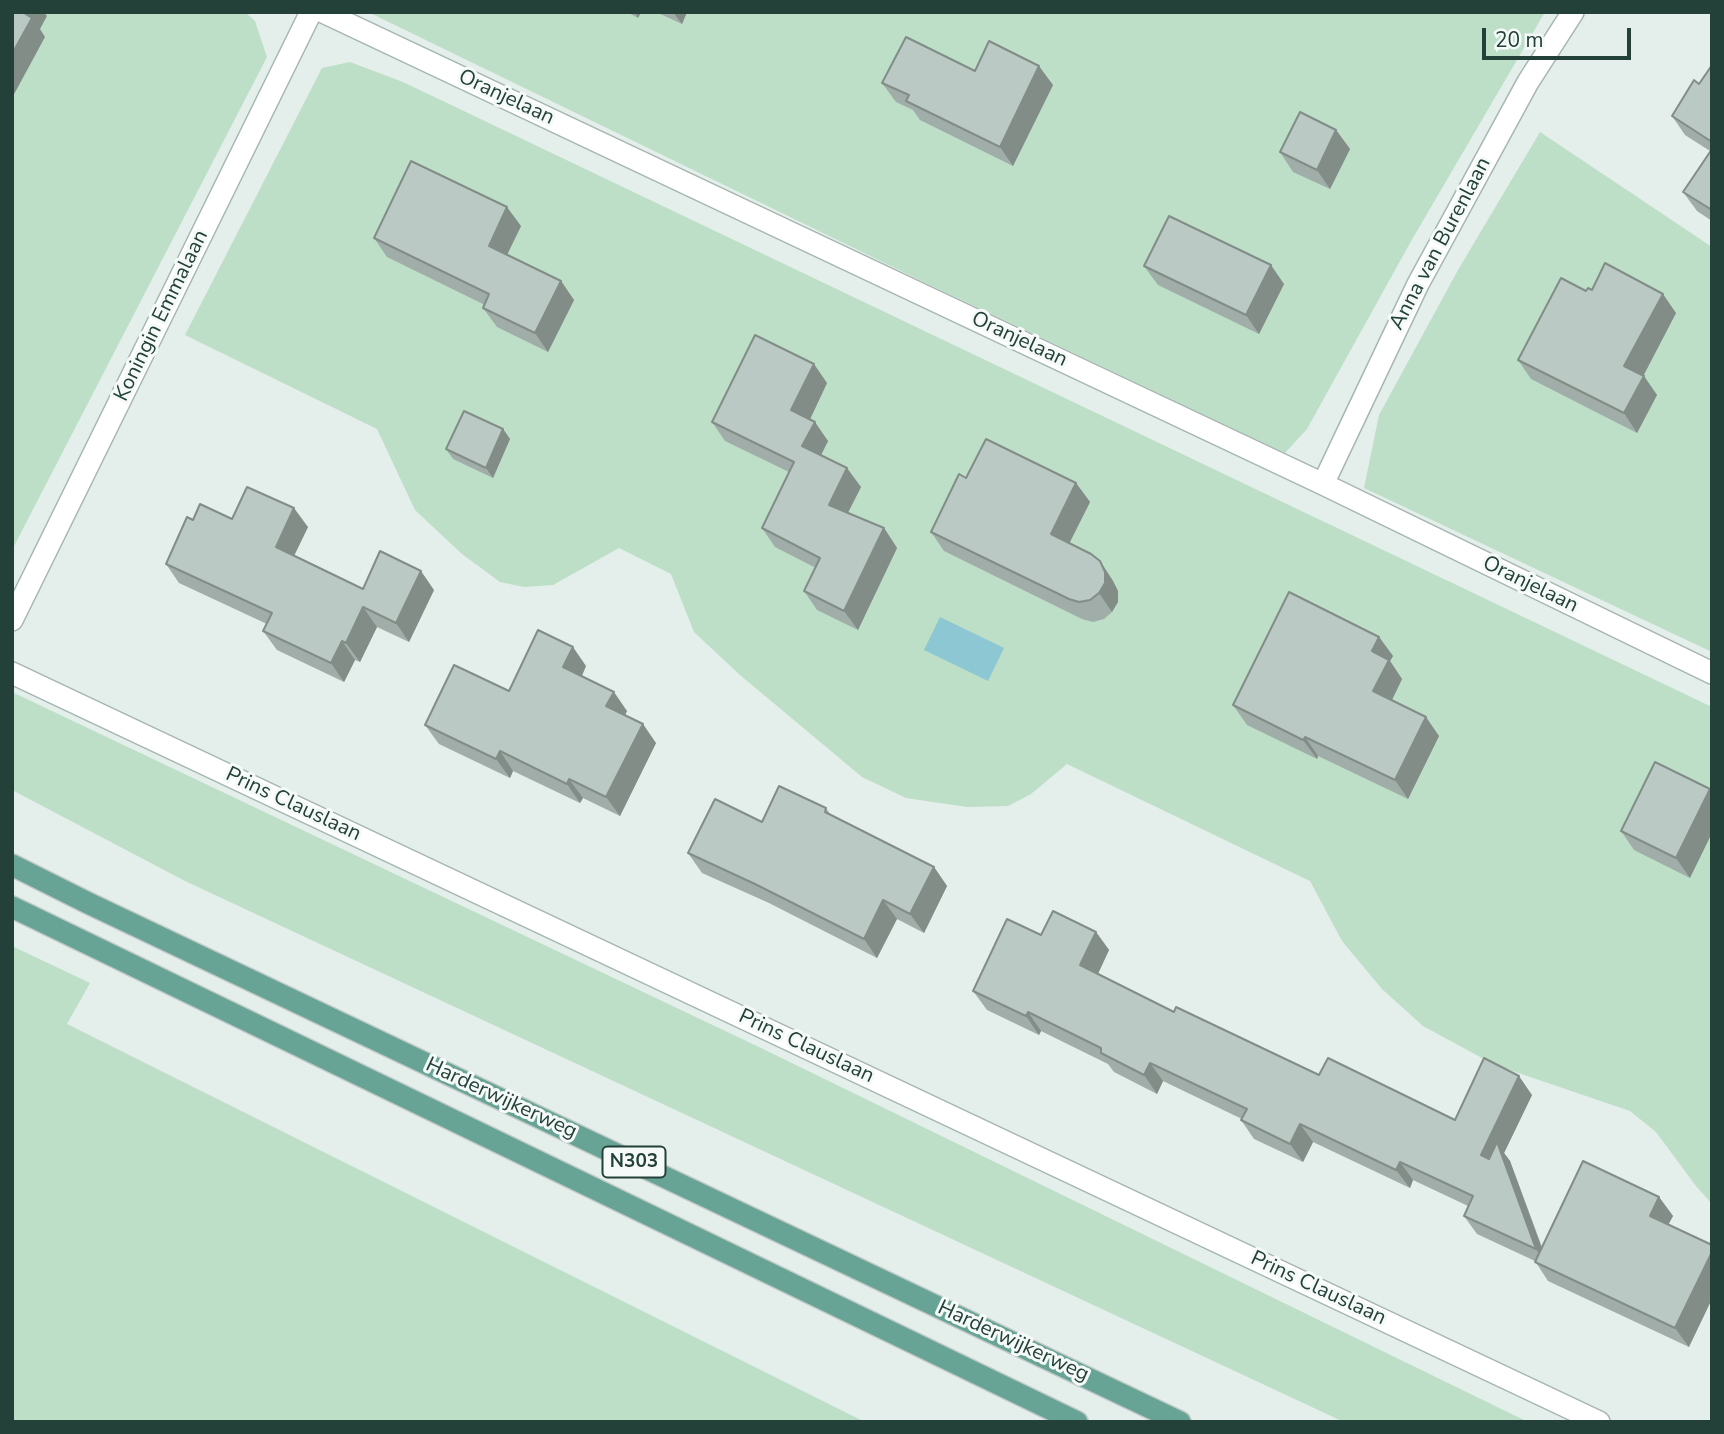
<!DOCTYPE html>
<style>
body{margin:0}
#map{position:relative;width:1724px;height:1434px;overflow:hidden;background:#e4eeea;font-family:"Nunito Sans",sans-serif}
canvas{display:block}
.frame{position:absolute;inset:0;border:14px solid #234039;pointer-events:none}
.scale{position:absolute;left:1482px;top:28px;width:149px;height:32px;box-sizing:border-box;border:4px solid #234039;border-top:0;padding-left:9px;font-size:21px;line-height:24px;white-space:nowrap;color:#234039;-webkit-text-stroke:5px #f5faf8;paint-order:stroke}
</style>
<div id="map">
<canvas width="1724" height="1434"></canvas>
<div class="frame"></div>
<div class="scale">20 m</div>
</div>
<script>
const c = document.querySelector('canvas').getContext('2d');
c.lineJoin = 'round';
function fill(path, color) { c.fillStyle = color; c.fill(path, 'evenodd'); }
const shape = rows => new Path2D(rows.map(r => 'M' + r).join(''));
function strokePath(path, color, width, dash) { c.strokeStyle = color; c.lineWidth = width; c.lineCap = dash ? 'butt' : 'round'; c.setLineDash(dash || []); c.stroke(path); }
function write(font, color, halo, rows, align = 'center') {
  c.font = font + ' "Nunito Sans",sans-serif'; c.lineWidth = 6; c.setLineDash([]); c.textBaseline = 'middle'; c.strokeStyle = halo; c.fillStyle = color; for (const [text, x, y, turn = 0] of rows) {
    c.save(); c.translate(x, y); c.rotate((+turn || 0) * Math.PI / 180); c.textAlign = isNaN(turn) ? turn : align; if (halo) c.strokeText(text, 0, 0); c.fillText(text, 0, 0); c.restore();
  }
}
fill(shape([
 [12,12,245,12,255,21,267,57,12,550],
 [368,12,1545,12,1410,243,1307,429,1285,453,930,285],
 [350,62,403,82,1712,707,1712,1204,1696,1186,1656,1132,1630,1111,1495,1065,1423,1026,1382,989,1342,941,1310,881,1067,764,1031,794,1008,806,967,807,906,798,862,777,740,675,694,632,671,574,619,548,553,585,524,587,500,582,462,554,415,510,377,429,185,335,322,68],
 [1540,132,1712,247,1712,652,1364,488,1379,415,1458,270],
 [12,692,761,1048,1528,1422,1344,1422,185,881,12,790],
 [12,946,90,983,67,1024,865,1422,12,1422]
]), '#bddfc7');
fill(shape([
 [940,617,1004,648,988,681,924,650]
]), '#8cc7d3');
const street = shape([
 [323,12,1323,484,1712,673],
 [1323,484,1418,284,1528,82,1573,12],
 [12,620,311,12],
 [12,673,1599,1422]
]);
const primary = shape([
 [12,865,88,903,1180,1422],
 [12,907,1077,1422]
]);
strokePath(street, '#a6b6b1', 24);
strokePath(primary, '#c1cac8', 24);
strokePath(street, '#fff', 21);
strokePath(primary, '#68a495', 21);
fill(shape([
 [627,12,641,12,638,18],
 [656,12,687,12,682,24],
 [1712,65,1712,221,1697,211,1683,192,1710,151,1685,135,1672,116,1699,84],
 [975,71,1053,85,1013,166,920,120,913,110,896,102,882,83],
 [1336,130,1350,149,1330,189,1293,172,1280,152],
 [521,226,507,255,561,281,574,300,548,352,497,327,483,308,485,305,387,257,374,238],
 [1144,266,1284,284,1259,334,1158,285],
 [1592,290,1676,313,1643,376,1657,395,1637,433,1531,379,1518,360,1586,291],
 [827,383,810,419,828,441,821,455,861,487,848,513,884,528,897,548,858,630,817,610,804,591,816,568,775,547,762,528,789,472,725,441,712,422],
 [503,429,510,439,493,478,453,459,446,449],
 [966,478,1076,483,1090,502,1069,543,1100,561,1113,581,1118,591,1118,602,1112,612,1104,619,1093,622,1082,619,944,551,931,532],
 [232,519,308,527,294,556,363,589,434,590,409,642,377,627,360,662,355,660,344,682,277,650,263,631,267,624,179,583,166,564,193,520],
 [1379,637,1393,656,1390,661,1402,679,1392,700,1439,736,1408,799,1318,756,1317,759,1247,725,1233,705],
 [586,666,582,676,627,711,625,715,656,743,620,816,583,798,580,803,513,771,510,778,439,744,425,725,509,691],
 [1655,762,1690,878,1634,850,1621,831],
 [826,808,830,814,934,867,947,886,924,933,897,919,877,958,769,903,702,873,688,853,762,822],
 [1096,932,1109,950,1098,974,1174,1012,1319,1075,1455,1120,1532,1095,1504,1153,1510,1161,1542,1247,1659,1197,1673,1216,1668,1224,1689,1347,1548,1281,1535,1261,1477,1234,1464,1216,1468,1206,1413,1180,1410,1188,1313,1142,1303,1162,1254,1139,1241,1120,1242,1119,1163,1081,1157,1094,1114,1072,1108,1064,1041,1031,1039,1035,987,1010,973,991,1041,935]
]), '#a0ada8');
fill(shape([
 [25,12,44,12,47,16,40,29,45,37,12,98,12,54],
 [635,12,641,12,638,18],
 [673,12,687,12,682,24],
 [1039,66,1053,85,1013,166,1000,147],
 [1336,130,1350,149,1330,189,1317,170],
 [507,207,521,226,502,265,489,246],
 [1271,265,1284,284,1259,334,1246,315],
 [561,281,574,300,548,352,535,333],
 [1663,294,1676,313,1638,386,1624,366],
 [814,364,827,383,805,430,791,410],
 [1644,376,1657,395,1637,433,1624,413],
 [815,422,828,441,816,465,802,446],
 [503,429,510,439,493,478,486,468],
 [847,468,861,487,842,524,829,505],
 [1076,483,1090,502,1064,554,1051,534],
 [294,508,308,527,289,566,276,547],
 [884,528,897,548,858,630,844,611],
 [1100,561,1113,581,1118,591,1118,602,1112,612,1099,593],
 [421,571,434,590,409,642,396,623],
 [363,607,377,627,360,662,346,643],
 [1379,637,1393,656,1390,661,1402,679,1387,710,1373,691,1372,651],
 [342,641,355,660,344,682,331,663],
 [573,647,586,666,577,686,563,667],
 [614,692,627,711,620,725,606,706],
 [1426,717,1439,736,1408,799,1395,780],
 [643,724,656,743,620,816,606,797],
 [1305,737,1318,756,1317,759,1303,740],
 [500,751,513,771,510,778,496,759],
 [569,779,583,798,580,803,567,784],
 [1710,789,1712,791,1712,833,1690,878,1676,858],
 [934,867,947,886,924,933,910,914],
 [883,900,897,919,877,958,864,939],
 [1096,932,1109,950,1093,984,1080,965],
 [1028,1012,1041,1031,1039,1035,1026,1016],
 [1150,1063,1163,1081,1157,1094,1144,1075],
 [1519,1076,1532,1095,1504,1153,1510,1161,1549,1268,1536,1249,1494,1173,1481,1155],
 [1300,1124,1313,1142,1303,1162,1290,1144],
 [1400,1162,1413,1180,1410,1188,1396,1170],
 [1659,1197,1673,1216,1663,1235,1650,1216],
 [1712,1252,1712,1299,1689,1347,1675,1328]
]), '#828d88');
const building = shape([
 [12,12,25,12,24,13,32,18,12,54,12,12],
 [906,37,975,71,989,41,1039,66,1000,147,906,101,909,95,882,83,906,37],
 [1712,65,1712,142,1672,116,1694,80,1699,84,1712,65],
 [1300,112,1336,130,1317,170,1280,152,1300,112],
 [1712,149,1712,210,1683,192,1712,149],
 [411,161,507,207,489,246,561,281,535,333,483,308,489,294,374,238,411,161],
 [1169,216,1271,265,1246,315,1144,266,1169,216],
 [1605,263,1663,294,1624,366,1644,376,1624,413,1518,360,1561,278,1586,291,1588,288,1592,290,1605,263],
 [755,335,814,364,791,410,815,422,802,446,847,468,829,505,884,528,844,611,804,591,820,558,762,528,794,462,712,422,755,335],
 [464,411,503,429,486,468,446,449,464,411],
 [986,439,1076,483,1051,534,1091,554,1100,561,1105,572,1105,583,1099,593,1090,600,1079,602,1069,599,931,532,959,474,966,478,986,439],
 [247,487,294,508,276,547,363,589,380,551,421,571,396,623,363,607,346,643,342,641,331,663,263,631,272,613,166,564,187,517,193,520,200,504,232,519,247,487],
 [1289,592,1379,637,1372,651,1389,660,1373,691,1426,717,1395,780,1305,737,1303,740,1233,705,1289,592],
 [538,630,573,647,563,667,614,692,606,706,643,724,606,797,569,779,567,784,500,751,496,759,425,725,454,665,509,691,538,630],
 [1655,762,1710,789,1676,858,1621,831,1655,762],
 [779,786,826,808,825,812,934,867,910,914,883,900,864,939,755,884,688,853,715,799,762,822,779,786],
 [1053,911,1096,932,1080,965,1174,1012,1176,1007,1319,1075,1328,1058,1455,1120,1484,1058,1519,1076,1481,1155,1489,1159,1497,1142,1536,1249,1464,1216,1473,1196,1400,1162,1396,1170,1300,1124,1290,1144,1241,1120,1247,1109,1150,1063,1144,1075,1101,1053,1101,1048,1028,1012,1026,1016,973,991,1007,919,1041,935,1053,911],
 [1583,1161,1659,1197,1650,1216,1712,1245,1712,1252,1675,1328,1535,1262,1583,1161]
]);
fill(building, '#bac9c3');
strokePath(building, '#828d88', 2);
for (const [x, y, w] of [
 [634,1162,63]
]) { const box = new Path2D(); box.roundRect(x - w / 2, y - 15.5, w, 31, 5); c.fillStyle = '#f5faf8'; c.fill(box); strokePath(box, '#234039', 2); }
write('bold 19px', '#234039', null, [
 ["N303",634,1162]
]);
write('21px', '#234039', '#f5faf8', [
 ["Oranjelaan",506,98,25],
 ["Anna van Burenlaan",1441,244,-62],
 ["Koningin Emmalaan",162,316,-64],
 ["Oranjelaan",1019,340,25],
 ["Oranjelaan",1530,585,26],
 ["Prins Clauslaan",293,805,25],
 ["Prins Clauslaan",806,1047,25],
 ["Harderwijkerweg",501,1099,25],
 ["Prins Clauslaan",1318,1289,25],
 ["Harderwijkerweg",1013,1342,25]
]);
</script>
